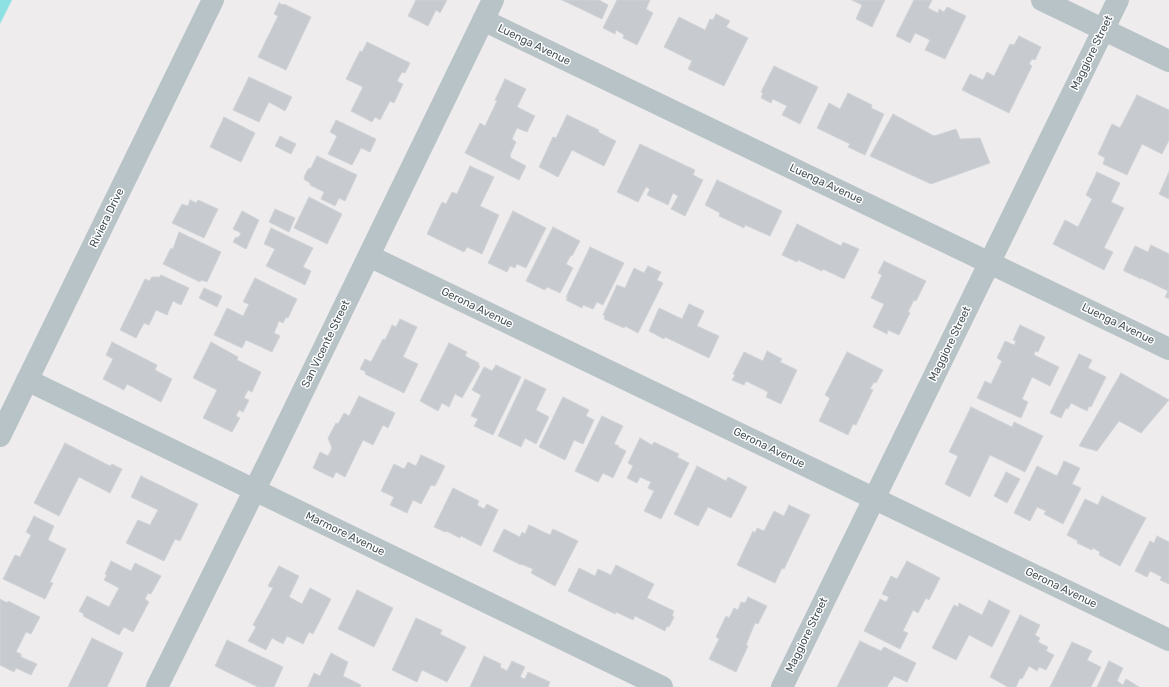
<!DOCTYPE html>
<style>
body{margin:0}
canvas{display:block;background:#eeecec}
</style>
<canvas width="1169" height="687"></canvas>
<script>
const c = document.querySelector('canvas').getContext('2d');
c.lineJoin = 'round';
function fill(path, color) { c.fillStyle = color; c.fill(path, 'evenodd'); }
const shape = rows => new Path2D(rows.map(r => 'M' + r).join(''));
function strokePath(path, color, width, dash) { c.strokeStyle = color; c.lineWidth = width; c.lineCap = dash ? 'butt' : 'round'; c.setLineDash(dash || []); c.stroke(path); }
function write(font, color, halo, rows, align = 'center') {
  c.font = font + ' Rubik,sans-serif'; c.lineWidth = 3; c.setLineDash([]); c.textBaseline = 'middle'; c.strokeStyle = halo; c.fillStyle = color; for (const [text, x, y, turn = 0] of rows) {
    c.save(); c.translate(x, y); c.rotate((+turn || 0) * Math.PI / 180); c.textAlign = isNaN(turn) ? turn : align; if (halo) c.strokeText(text, 0, 0); c.fillText(text, 0, 0); c.restore();
  }
}
fill(shape([
 [0,0,12,0,0,24]
]), '#8de1e3');
const building = shape([
 [416,0,447,0,440,13,436,10,428,26,408,16,416,0],
 [562,0,599,0,608,5,602,19,562,0],
 [617,0,650,0,646,9,653,13,637,45,623,38,624,35,616,30,615,34,603,28,617,0],
 [852,0,885,0,872,27,856,19,862,5,852,0],
 [914,0,932,0,928,8,938,13,939,9,944,12,947,7,966,16,945,59,925,50,930,40,915,33,910,43,896,36,914,0],
 [279,3,283,5,284,4,311,17,286,70,258,57,278,16,274,14,279,3],
 [716,14,730,21,726,27,748,38,724,86,688,69,692,61,664,47,679,17,705,30,710,19,713,20,716,14],
 [1019,36,1041,47,1035,60,1032,59,1029,64,1032,66,1009,113,962,90,970,74,983,80,987,72,994,76,1010,44,1014,45,1019,36],
 [367,42,410,63,405,73,402,72,397,81,403,84,394,103,390,101,380,120,375,117,372,122,351,111,363,87,346,79,360,51,362,52,367,42],
 [774,66,818,87,800,124,782,115,787,106,773,99,771,103,761,98,763,93,761,92,774,66],
 [249,77,292,97,285,111,269,102,259,122,233,110,249,77],
 [505,79,526,89,517,107,535,116,527,132,517,128,512,139,516,142,510,155,511,158,526,166,519,180,465,153,480,123,485,126,497,101,495,100,505,79],
 [848,93,872,105,871,108,884,114,865,155,848,147,850,144,817,128,829,103,840,109,848,93],
 [1137,95,1169,110,1169,140,1162,154,1142,144,1127,175,1103,164,1105,158,1098,154,1112,124,1120,128,1137,95],
 [893,114,934,136,956,129,960,139,980,138,990,163,931,184,870,156,893,114],
 [567,115,599,130,598,132,616,141,604,166,572,150,558,177,539,167,553,137,556,138,567,115],
 [224,117,255,133,241,162,210,147,224,117],
 [336,120,376,139,370,152,361,148,352,165,328,154,337,136,330,132,336,120],
 [280,136,296,144,291,154,275,146,280,136],
 [640,144,695,170,693,175,703,180,685,216,671,209,678,196,673,193,668,205,647,195,650,189,646,187,638,202,617,192,640,144],
 [317,156,357,175,345,201,339,198,335,206,321,199,324,192,310,185,310,183,305,180,304,177,308,169,311,168,317,156],
 [470,166,494,177,480,206,499,215,482,254,467,247,464,252,427,234,442,202,446,204,452,192,457,194,470,166],
 [1097,172,1120,183,1111,202,1124,208,1104,248,1113,252,1104,270,1053,244,1065,220,1078,227,1092,199,1086,195,1097,172],
 [1169,172,1169,199,1159,194,1169,172],
 [717,180,782,211,770,236,745,225,744,228,719,216,720,213,705,205,717,180],
 [309,197,342,214,327,244,294,228,309,197],
 [190,200,196,203,198,200,218,209,204,238,172,223,182,204,188,206,190,200],
 [275,209,295,218,289,232,269,222,275,209],
 [242,211,259,220,246,249,233,242,236,237,238,238,241,233,233,229,242,211],
 [513,211,546,228,526,268,517,264,515,268,510,266,507,272,488,263,513,211],
 [797,224,841,246,843,242,859,249,844,279,823,269,822,271,798,260,797,262,782,255,797,224],
 [553,227,580,241,572,256,571,255,566,264,573,268,560,293,547,287,545,290,526,281,553,227],
 [271,228,313,248,303,267,311,271,305,285,266,266,275,249,264,244,271,228],
 [179,232,221,252,207,282,201,280,200,282,163,264,171,248,173,249,179,232],
 [1151,245,1169,254,1169,299,1165,297,1168,291,1141,278,1141,279,1124,271,1124,269,1135,246,1148,252,1151,245],
 [590,247,624,263,603,305,597,302,593,309,583,305,582,308,566,300,568,297,566,297,590,247],
 [884,261,926,281,916,301,914,300,908,312,910,313,899,335,888,330,887,334,873,327,884,304,871,298,882,275,878,273,884,261],
 [648,266,661,272,657,280,663,283,638,333,625,326,624,328,604,319,605,316,603,315,617,285,625,288,634,268,644,273,648,266],
 [161,275,189,288,181,305,173,301,167,315,156,310,149,325,144,323,136,338,120,330,145,279,149,281,152,277,160,277,161,275],
 [255,278,297,299,288,318,286,317,283,323,279,321,274,333,280,336,272,352,246,340,242,348,214,335,227,308,243,316,249,304,243,302,255,278],
 [204,288,222,296,217,307,199,298,204,288],
 [689,304,704,311,697,326,719,336,709,358,665,337,664,339,649,331,659,308,682,319,689,304],
 [400,319,417,327,403,357,418,364,404,393,365,374,366,372,360,369,365,359,371,362,383,339,385,340,392,325,396,327,400,319],
 [1020,325,1045,337,1038,352,1035,351,1034,355,1059,367,1050,386,1032,377,1022,399,1028,402,1021,418,977,398,985,381,991,384,1002,361,997,358,1005,341,1014,345,1016,341,1013,340,1020,325],
 [112,342,157,365,155,370,172,379,161,402,127,384,124,390,103,379,113,359,106,355,112,342],
 [211,342,238,357,237,360,261,372,252,392,248,390,244,398,249,400,243,412,239,410,236,416,240,418,232,432,203,418,217,390,193,378,211,342],
 [449,343,467,352,465,356,479,363,478,365,480,366,462,398,455,394,449,407,442,403,438,411,420,401,449,343],
 [767,351,782,359,780,362,797,370,781,404,766,397,768,392,746,381,744,385,732,380,735,375,733,374,744,352,763,361,767,351],
 [847,352,883,370,876,383,874,382,870,389,873,390,856,425,853,424,848,435,819,421,830,398,825,395,847,352],
 [1079,354,1092,360,1088,368,1106,377,1091,407,1089,406,1087,411,1071,403,1068,409,1066,408,1061,418,1050,413,1079,354],
 [496,365,521,377,493,435,474,426,478,419,471,416,481,395,472,390,484,367,492,371,496,365],
 [1121,373,1169,400,1141,433,1119,421,1097,451,1079,446,1121,373],
 [525,379,546,389,536,410,549,417,536,444,525,438,521,447,498,436,525,379],
 [359,396,395,413,388,428,383,425,373,445,363,440,345,477,336,472,333,478,313,468,320,452,328,456,332,448,328,438,336,423,338,424,344,413,349,416,359,396],
 [563,397,589,410,586,416,594,420,583,444,574,440,565,460,539,447,563,397],
 [971,407,1012,427,1014,422,1043,436,1025,472,990,455,970,497,945,484,958,456,949,452,971,407],
 [602,416,623,426,614,444,619,446,618,447,626,451,613,478,603,473,598,482,575,471,602,416],
 [640,438,652,445,654,442,679,454,677,457,689,463,661,519,644,511,654,491,648,488,651,482,640,477,637,483,627,478,633,466,628,463,640,438],
 [65,443,110,466,112,464,122,469,110,493,79,477,59,516,34,503,65,443],
 [421,455,445,466,435,486,431,485,421,504,413,500,407,513,390,505,394,497,381,491,394,464,404,469,408,462,416,466,421,455],
 [1064,461,1080,468,1072,484,1081,488,1063,524,1044,514,1046,511,1037,507,1030,521,1014,513,1037,466,1057,476,1064,461],
 [697,466,726,481,728,477,747,487,731,518,708,507,698,526,674,514,697,466],
 [1006,472,1020,479,1007,503,994,496,1006,472],
 [141,476,198,504,180,541,175,539,164,561,126,543,138,520,150,525,158,510,131,497,141,476],
 [453,488,479,501,477,505,484,509,487,504,498,510,481,546,461,536,460,538,446,531,445,532,434,527,453,488],
 [1102,496,1146,518,1120,566,1099,555,1100,552,1093,548,1092,550,1077,543,1078,541,1067,535,1085,499,1098,505,1102,496],
 [789,505,810,515,784,569,782,568,775,583,737,565,753,531,755,533,757,528,764,531,774,511,784,516,789,505],
 [34,516,54,526,48,540,66,549,50,582,53,583,45,599,3,579,15,555,20,557,31,535,26,532,34,516],
 [529,525,550,535,553,529,578,541,555,586,531,573,533,569,521,564,521,565,493,551,504,529,520,537,522,532,525,534,529,525],
 [1157,536,1169,542,1169,584,1160,580,1162,577,1150,571,1147,577,1135,571,1150,541,1154,543,1157,536],
 [111,561,131,571,135,563,161,576,151,594,148,593,145,599,149,602,133,632,124,627,119,635,83,616,84,614,79,611,87,596,109,607,119,588,104,580,107,575,105,574,111,561],
 [907,561,940,578,929,600,926,598,918,613,913,610,903,631,908,633,900,649,864,631,880,599,886,602,889,597,882,594,891,576,897,579,907,561],
 [616,565,654,584,647,598,674,611,672,616,674,617,669,627,667,626,665,631,635,616,633,620,616,612,615,614,568,591,579,568,595,576,598,569,611,575,616,565],
 [279,566,299,576,289,597,302,604,310,588,331,599,313,634,309,632,303,644,287,636,283,644,272,638,266,650,248,641,256,627,253,625,273,588,268,586,279,566],
 [357,590,393,608,374,647,338,629,357,590],
 [748,597,767,606,758,624,755,623,746,645,748,646,736,672,709,659,719,639,716,637,726,616,729,618,734,608,738,610,741,602,745,603,748,597],
 [0,599,7,603,8,601,40,617,31,634,26,632,16,652,21,654,21,657,37,664,31,675,16,668,14,672,0,665,0,599],
 [989,600,1010,611,992,647,969,635,956,660,932,648,954,605,958,607,959,603,982,615,989,600],
 [1020,615,1040,625,1035,635,1040,638,1038,642,1048,647,1046,651,1054,655,1046,670,1039,667,1037,671,1029,666,1022,679,1020,678,1016,687,1008,687,990,677,1020,615],
 [416,618,442,630,440,634,466,647,447,682,422,670,417,682,392,670,416,618],
 [92,638,123,653,107,687,68,687,92,638],
 [227,640,283,667,274,687,258,687,215,666,227,640],
 [860,641,881,651,884,647,916,663,907,682,894,676,892,680,891,680,887,687,837,687,860,641],
 [1072,642,1092,651,1087,660,1101,667,1091,687,1050,687,1072,642],
 [331,653,348,662,343,676,361,685,360,687,308,687,314,673,320,676,331,653],
 [484,656,501,664,500,667,507,671,512,661,525,667,520,677,525,679,528,672,550,682,548,687,470,687,484,656],
 [1109,661,1123,668,1117,681,1123,685,1126,679,1139,687,1097,687,1109,661]
]);
fill(building, '#c7cace');
strokePath(building, '#d0d3d7', 1);
strokePath(shape([
 [1042,0,1169,61],
 [483,20,1169,349],
 [369,256,1169,640],
 [27,380,662,687],
 [0,436,213,0],
 [157,687,271,457,493,0],
 [782,687,1118,0]
]), '#b8c3c7', 22);
write('11px', '#465257', '#fff', [
 ["Luenga Avenue",534,45,26],
 ["Maggiore Street",1092,53,-64],
 ["Luenga Avenue",826,184,25],
 ["Riviera Drive",107,218,-64],
 ["Gerona Avenue",477,308,26],
 ["Luenga Avenue",1118,324,26],
 ["San Vicente Street",326,344,-64],
 ["Maggiore Street",950,344,-64],
 ["Gerona Avenue",769,448,26],
 ["Marmore Avenue",345,534,26],
 ["Gerona Avenue",1061,588,26],
 ["Maggiore Street",807,635,-64]
]);
</script>
